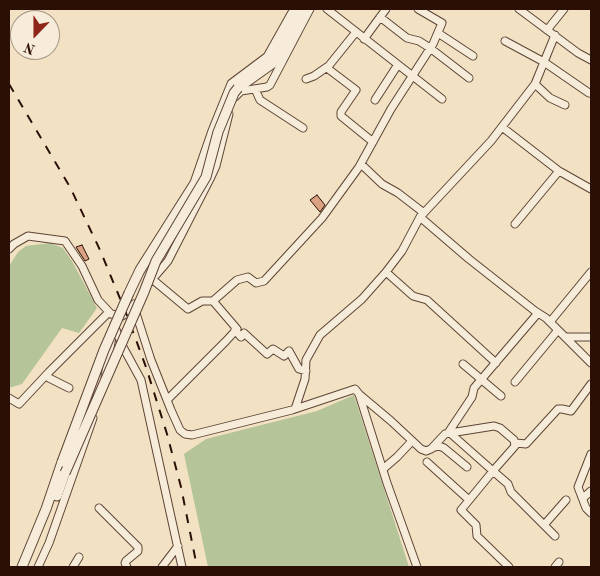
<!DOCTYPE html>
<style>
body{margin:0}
#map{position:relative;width:600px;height:576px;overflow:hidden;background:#f3e1c4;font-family:"Old Standard TT",serif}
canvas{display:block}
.frame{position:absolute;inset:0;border:10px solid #2b0f04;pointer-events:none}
.north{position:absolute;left:10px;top:10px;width:50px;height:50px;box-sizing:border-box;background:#f7ecd9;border:1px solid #a59484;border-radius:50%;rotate:202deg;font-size:14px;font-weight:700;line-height:20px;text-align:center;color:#2b0f04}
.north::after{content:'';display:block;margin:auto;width:18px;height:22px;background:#8f2418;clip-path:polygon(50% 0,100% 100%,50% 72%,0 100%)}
</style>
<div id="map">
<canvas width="600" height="576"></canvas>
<div class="frame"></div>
<div class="north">N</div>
</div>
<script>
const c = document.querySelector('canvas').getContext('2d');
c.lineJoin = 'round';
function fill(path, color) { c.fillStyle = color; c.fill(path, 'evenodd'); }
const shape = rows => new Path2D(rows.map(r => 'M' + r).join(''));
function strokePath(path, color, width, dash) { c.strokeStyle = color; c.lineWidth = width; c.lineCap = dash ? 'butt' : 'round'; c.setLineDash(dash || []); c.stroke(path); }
fill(shape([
 [50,243,63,248,72,261,97,308,79,333,62,328,22,384,9,388,9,266,18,252,26,246],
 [354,395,409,567,208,567,184,454,206,439,317,411]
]), '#b5c499');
const building = shape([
 [317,195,325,205,320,212,310,200,317,195],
 [82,245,89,259,85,261,76,247,82,245]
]);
fill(building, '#daa182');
strokePath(building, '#2b0f04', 1);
const minor = shape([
 [327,9,442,99],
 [519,9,578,53,591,60],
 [380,17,407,38,419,41,430,48,469,78],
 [547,30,564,9],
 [356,32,327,68,356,90,341,112,341,116,373,142],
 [438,33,473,56],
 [555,35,535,84,550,98,565,105],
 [364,39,386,9],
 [505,41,544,62,589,93],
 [306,79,314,76,327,67],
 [255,89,260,100,303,128],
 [235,97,241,91,267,87,270,85,310,9],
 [375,100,397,66],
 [502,127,559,171,515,224],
 [361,164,382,184,398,193,424,213],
 [559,171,591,189],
 [420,217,469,259,535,311,546,318,591,363],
 [9,249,14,244,28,236,65,241,82,266,98,300,111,314,122,316,129,312,134,304],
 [386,272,413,296,427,300,496,363],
 [152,279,188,309,202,301,213,301,237,280,248,277,256,283,264,281,322,218,359,167,391,109,433,44,442,23,418,9],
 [149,283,168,261,210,179,216,166,229,114],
 [135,310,151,360,171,410,180,430,185,434,192,435,292,410,355,389,359,394,387,483,417,567],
 [550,322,591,272],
 [114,325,123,347,141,380,182,567],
 [235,330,241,337,244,333,267,354,273,349,284,356,289,351,299,369,306,371],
 [567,337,591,337],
 [463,364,501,396],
 [47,374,49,378,69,388],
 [105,376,112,337],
 [515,382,558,330],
 [360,395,391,421,421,449,426,451,431,449,445,434,450,433,493,471,461,510,476,525,477,536,509,567],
 [9,398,19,404,49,372,109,312],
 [167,400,226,341,237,329,213,301],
 [295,409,305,379,306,360,320,335,362,299,386,272,402,251,420,217,491,141,535,84],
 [448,433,472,397,474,388,538,313],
 [450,433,494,426,500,428,514,440,515,446,493,471,508,484,511,492,544,525],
 [516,443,526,444,558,409,562,409,571,411,591,384],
 [432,448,439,446,444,448,467,467],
 [591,454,578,487,586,508,591,513],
 [427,462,469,500],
 [383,469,397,457,412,441],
 [583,498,591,491],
 [99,508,138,547,138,551,126,561,125,563,127,567],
 [555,536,544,525,566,500],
 [38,567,49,543,93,418],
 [73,567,79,557],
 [162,567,178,546],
 [555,567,559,562]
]);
const tertiary = shape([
 [238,88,273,63,302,9],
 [129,293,140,270,195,183,213,131,232,84,268,57,295,9],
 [57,496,65,473],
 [22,567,46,509,62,462]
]);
strokePath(minor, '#5d4434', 9);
strokePath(tertiary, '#5d4434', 11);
strokePath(minor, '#f7ecd9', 7);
strokePath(tertiary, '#f7ecd9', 9);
strokePath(shape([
 [9,84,70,187,100,250,126,313,146,367,167,434,181,487,197,567]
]), '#2b0f04', 2, [9, 9]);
const tertiaryBridge = shape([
 [62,462,104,350,129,293],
 [65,473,144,292,156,261,206,177,218,132,234,93,238,88]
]);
strokePath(tertiaryBridge, '#5d4434', 11, []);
strokePath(tertiaryBridge, '#f7ecd9', 9);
</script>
